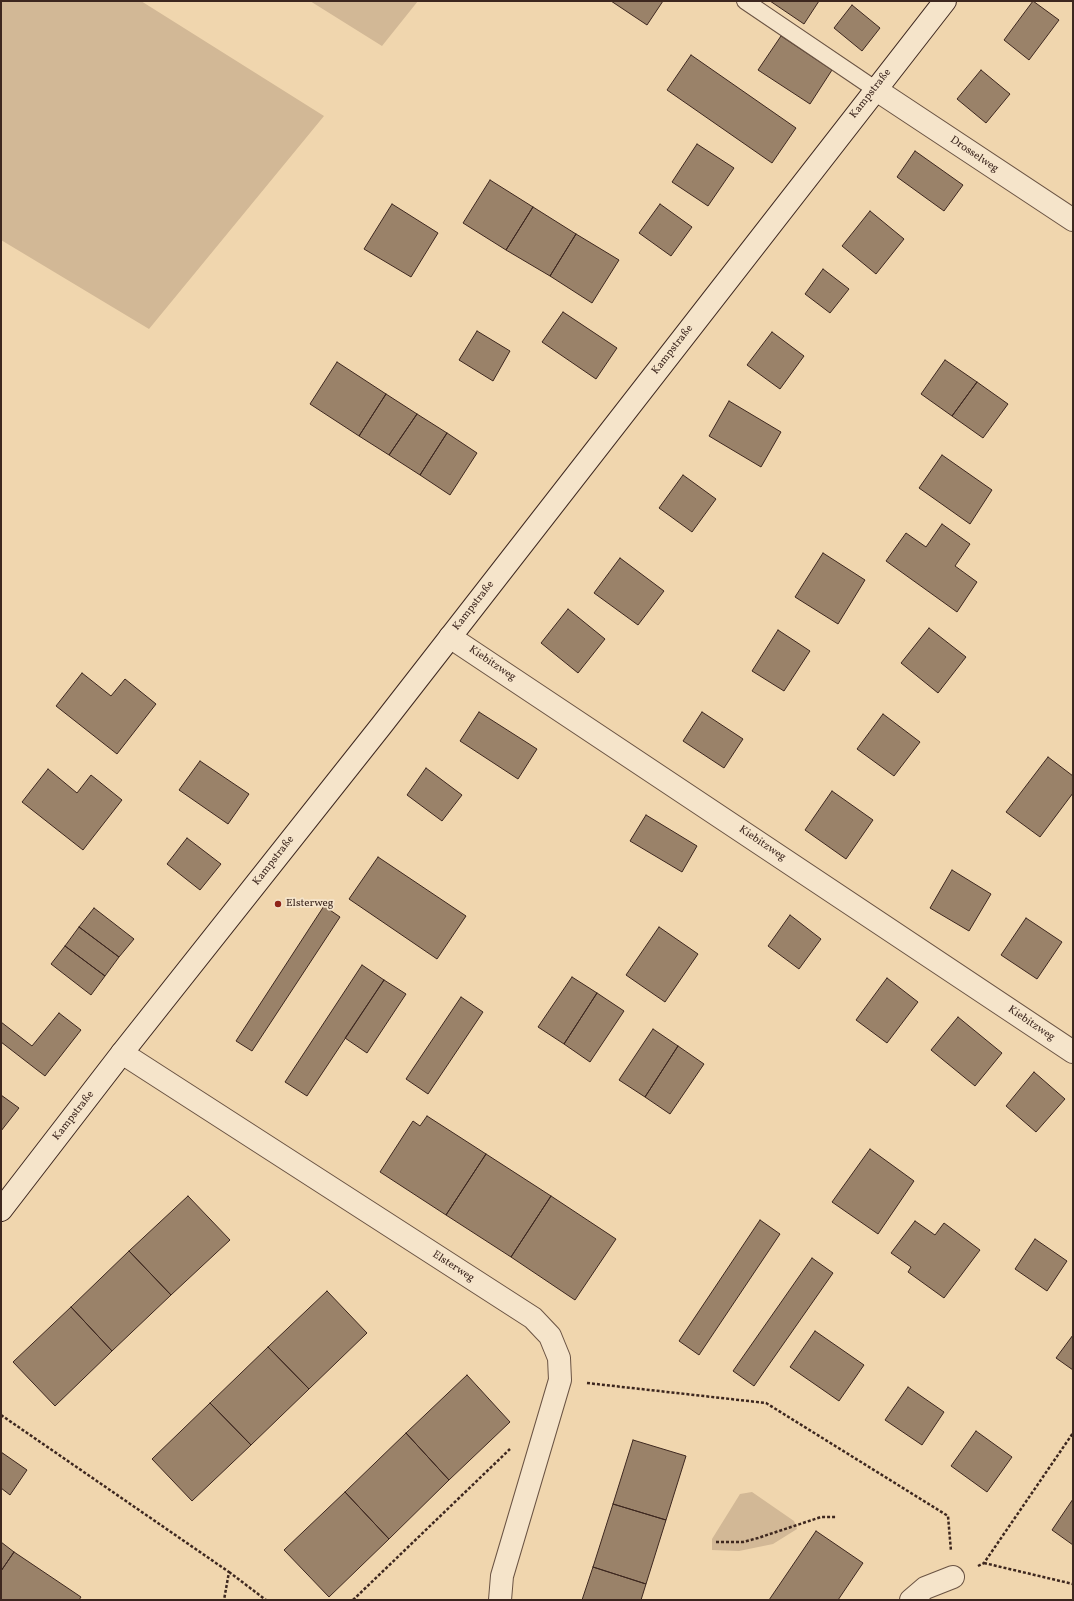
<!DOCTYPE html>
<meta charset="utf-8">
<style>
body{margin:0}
#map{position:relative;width:1074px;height:1601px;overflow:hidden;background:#f0d6ae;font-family:Vollkorn,serif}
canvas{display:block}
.frame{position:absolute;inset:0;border:2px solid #3d271f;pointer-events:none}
</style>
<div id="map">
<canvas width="1074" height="1601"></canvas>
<div class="frame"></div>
</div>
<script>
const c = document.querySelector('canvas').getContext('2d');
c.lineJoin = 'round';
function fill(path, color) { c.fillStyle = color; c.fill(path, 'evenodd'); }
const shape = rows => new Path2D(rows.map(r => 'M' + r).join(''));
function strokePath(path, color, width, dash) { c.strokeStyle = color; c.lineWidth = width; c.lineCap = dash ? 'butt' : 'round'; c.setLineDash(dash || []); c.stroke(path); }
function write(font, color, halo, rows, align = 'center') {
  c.font = font + ' Vollkorn,serif'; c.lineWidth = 3.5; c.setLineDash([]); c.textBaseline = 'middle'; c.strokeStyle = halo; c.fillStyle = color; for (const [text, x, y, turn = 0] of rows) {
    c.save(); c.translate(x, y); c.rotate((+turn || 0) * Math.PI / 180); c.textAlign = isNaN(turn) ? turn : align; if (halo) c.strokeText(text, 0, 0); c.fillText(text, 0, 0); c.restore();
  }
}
fill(shape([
 [1,1,141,1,324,116,149,329,1,240],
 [310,1,418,1,382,46],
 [752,1492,794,1521,797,1529,773,1544,739,1551,712,1550,712,1539,740,1494]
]), '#d2b896');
const building = shape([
 [611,1,663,1,647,25,611,1],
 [770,1,819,1,804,24,770,1],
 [1033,1,1059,20,1029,60,1004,40,1033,1],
 [852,5,880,28,862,51,834,28,852,5],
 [781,36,832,70,810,104,758,70,781,36],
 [691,55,796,128,772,163,667,90,691,55],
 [981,70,1010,94,986,123,957,99,981,70],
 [697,144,734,168,708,206,672,182,697,144],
 [915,151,963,185,944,211,897,177,915,151],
 [490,180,533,207,506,250,463,223,490,180],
 [392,204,438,233,411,277,364,249,392,204],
 [660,204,692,227,671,256,639,233,660,204],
 [533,207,576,234,550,276,506,250,533,207],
 [870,211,904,239,876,274,842,246,870,211],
 [576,234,619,260,592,303,550,276,576,234],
 [823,269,849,289,830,313,805,294,823,269],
 [563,312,617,348,596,379,542,342,563,312],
 [477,331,510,351,493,381,459,360,477,331],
 [772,332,804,356,780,389,747,365,772,332],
 [945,360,977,382,952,416,921,394,945,360],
 [337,362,386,394,359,436,310,404,337,362],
 [977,382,1008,404,983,438,952,416,977,382],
 [386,394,417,414,389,455,359,436,386,394],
 [729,401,781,432,761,467,709,436,729,401],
 [417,414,447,433,420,475,389,455,417,414],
 [447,433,477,453,450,495,420,475,447,433],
 [942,455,992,490,970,524,919,488,942,455],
 [683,475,716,499,692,532,659,508,683,475],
 [942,524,970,544,955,566,977,582,957,612,886,561,906,533,926,547,942,524],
 [823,553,865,580,838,624,795,597,823,553],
 [620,558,664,591,638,625,594,593,620,558],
 [568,609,605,639,578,673,541,643,568,609],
 [929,628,966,657,938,693,901,663,929,628],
 [778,630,810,651,784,691,752,671,778,630],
 [82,673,111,696,125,679,156,704,117,754,56,706,82,673],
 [479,712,537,749,518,779,460,741,479,712],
 [702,712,743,739,724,768,683,741,702,712],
 [883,714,920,742,894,776,857,749,883,714],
 [1048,757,1073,776,1073,793,1040,837,1006,812,1048,757],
 [200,761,249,794,228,824,179,790,200,761],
 [426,768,462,795,442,821,407,795,426,768],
 [48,769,77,793,91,775,122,800,83,850,22,802,48,769],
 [832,791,873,820,846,859,805,830,832,791],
 [646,815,697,846,682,872,630,841,646,815],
 [187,838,221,864,200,890,167,864,187,838],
 [378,857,466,916,437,959,349,899,378,857],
 [952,870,991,894,969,931,930,908,952,870],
 [324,906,340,917,252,1051,236,1041,324,906],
 [94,908,134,939,119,957,79,927,94,908],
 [790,915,821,939,799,969,768,946,790,915],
 [1026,918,1062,942,1037,979,1001,955,1026,918],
 [79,927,119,957,105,976,65,946,79,927],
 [659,927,698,954,665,1002,626,975,659,927],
 [65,946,105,976,91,995,51,964,65,946],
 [362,965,384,980,307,1096,285,1082,362,965],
 [572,977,597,993,564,1044,538,1027,572,977],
 [887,978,918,1002,887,1043,856,1020,887,978],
 [384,980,406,994,367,1053,345,1038,384,980],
 [597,993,624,1011,590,1062,564,1044,597,993],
 [461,997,483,1012,428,1094,406,1079,461,997],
 [59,1013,81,1030,45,1076,1,1042,1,1022,32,1046,59,1013],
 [958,1017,1002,1053,975,1086,931,1050,958,1017],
 [653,1029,678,1046,645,1097,619,1080,653,1029],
 [678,1046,704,1064,670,1114,645,1097,678,1046],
 [1034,1072,1065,1099,1036,1132,1006,1106,1034,1072],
 [1,1095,19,1108,1,1131,1,1095],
 [427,1116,486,1154,446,1215,380,1172,413,1121,420,1126,427,1116],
 [870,1149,914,1181,878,1234,832,1202,870,1149],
 [486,1154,551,1196,511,1257,446,1215,486,1154],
 [188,1196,230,1240,171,1295,129,1251,188,1196],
 [551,1196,616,1239,575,1300,511,1257,551,1196],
 [760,1220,780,1234,699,1355,679,1341,760,1220],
 [915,1221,935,1235,944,1223,980,1250,944,1298,908,1272,911,1267,891,1253,915,1221],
 [1035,1239,1067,1261,1047,1291,1015,1269,1035,1239],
 [129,1251,171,1295,112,1351,71,1307,129,1251],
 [812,1258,833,1273,754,1386,733,1371,812,1258],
 [327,1291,367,1333,309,1389,268,1347,327,1291],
 [71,1307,112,1351,55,1406,13,1362,71,1307],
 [815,1331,864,1365,839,1401,790,1367,815,1331],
 [1073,1335,1073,1370,1056,1358,1073,1335],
 [268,1347,309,1389,251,1445,210,1403,268,1347],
 [467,1375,510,1422,449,1480,406,1433,467,1375],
 [908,1387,944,1412,922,1445,885,1420,908,1387],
 [210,1403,251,1445,192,1501,152,1459,210,1403],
 [976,1431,1012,1457,987,1492,951,1466,976,1431],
 [406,1433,449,1480,389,1539,345,1492,406,1433],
 [633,1440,686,1456,666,1520,613,1504,633,1440],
 [1,1452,27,1470,10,1495,1,1488,1,1452],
 [345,1492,389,1539,329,1597,284,1550,345,1492],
 [1073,1499,1073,1545,1052,1530,1073,1499],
 [613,1504,666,1520,646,1584,593,1567,613,1504],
 [816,1531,863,1563,838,1600,769,1600,816,1531],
 [1,1542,14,1552,1,1571,1,1542],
 [14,1552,81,1597,79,1600,1,1600,1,1571,14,1552],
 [593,1567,646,1584,641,1600,582,1600,593,1567]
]);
fill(building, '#9a8269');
strokePath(building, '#3d271f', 1);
const lane = shape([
 [745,1,875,89]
]);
const street = shape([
 [875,89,1073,220],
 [450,637,1073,1052],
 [122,1053,533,1318,550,1336,559,1358,560,1380,502,1576,500,1600],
 [911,1600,925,1588,953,1577]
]);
const secondary = shape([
 [1,1210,122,1053,381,726,945,1]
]);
strokePath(lane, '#6a5343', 18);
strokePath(street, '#6a5343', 24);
strokePath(secondary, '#3d271f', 24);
strokePath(shape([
 [587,1383,766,1403,948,1516,951,1551],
 [1,1415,229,1572,224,1600],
 [716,1542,743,1542,758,1538,821,1517,836,1517],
 [984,1563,1073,1584],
 [978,1566,984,1563,1073,1433],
 [229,1572,266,1600],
 [353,1600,510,1449]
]), '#3d271f', 2.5, [3, 2]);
strokePath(lane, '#f5e4ca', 16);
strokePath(street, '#f5e4ca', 22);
strokePath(secondary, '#f5e4ca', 22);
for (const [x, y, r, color] of [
 [278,904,4,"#8f2418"]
]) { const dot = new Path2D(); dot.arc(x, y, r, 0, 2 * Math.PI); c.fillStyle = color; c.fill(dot); strokePath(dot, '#f5e4ca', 1.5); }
write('11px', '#3d271f', '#f5e4ca', [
 ["Kampstraße",871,94,-52],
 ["Drosselweg",974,155,34],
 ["Kampstraße",673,350,-52],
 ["Kampstraße",474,606,-52],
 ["Kiebitzweg",492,664,34],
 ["Kiebitzweg",762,844,34],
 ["Kampstraße",274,861,-52],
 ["Kiebitzweg",1031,1024,34],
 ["Kampstraße",74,1116,-52],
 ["Elsterweg",453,1267,33]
]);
write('11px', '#3d271f', '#f5e4ca', [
 ["Elsterweg",286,904]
], 'left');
</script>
